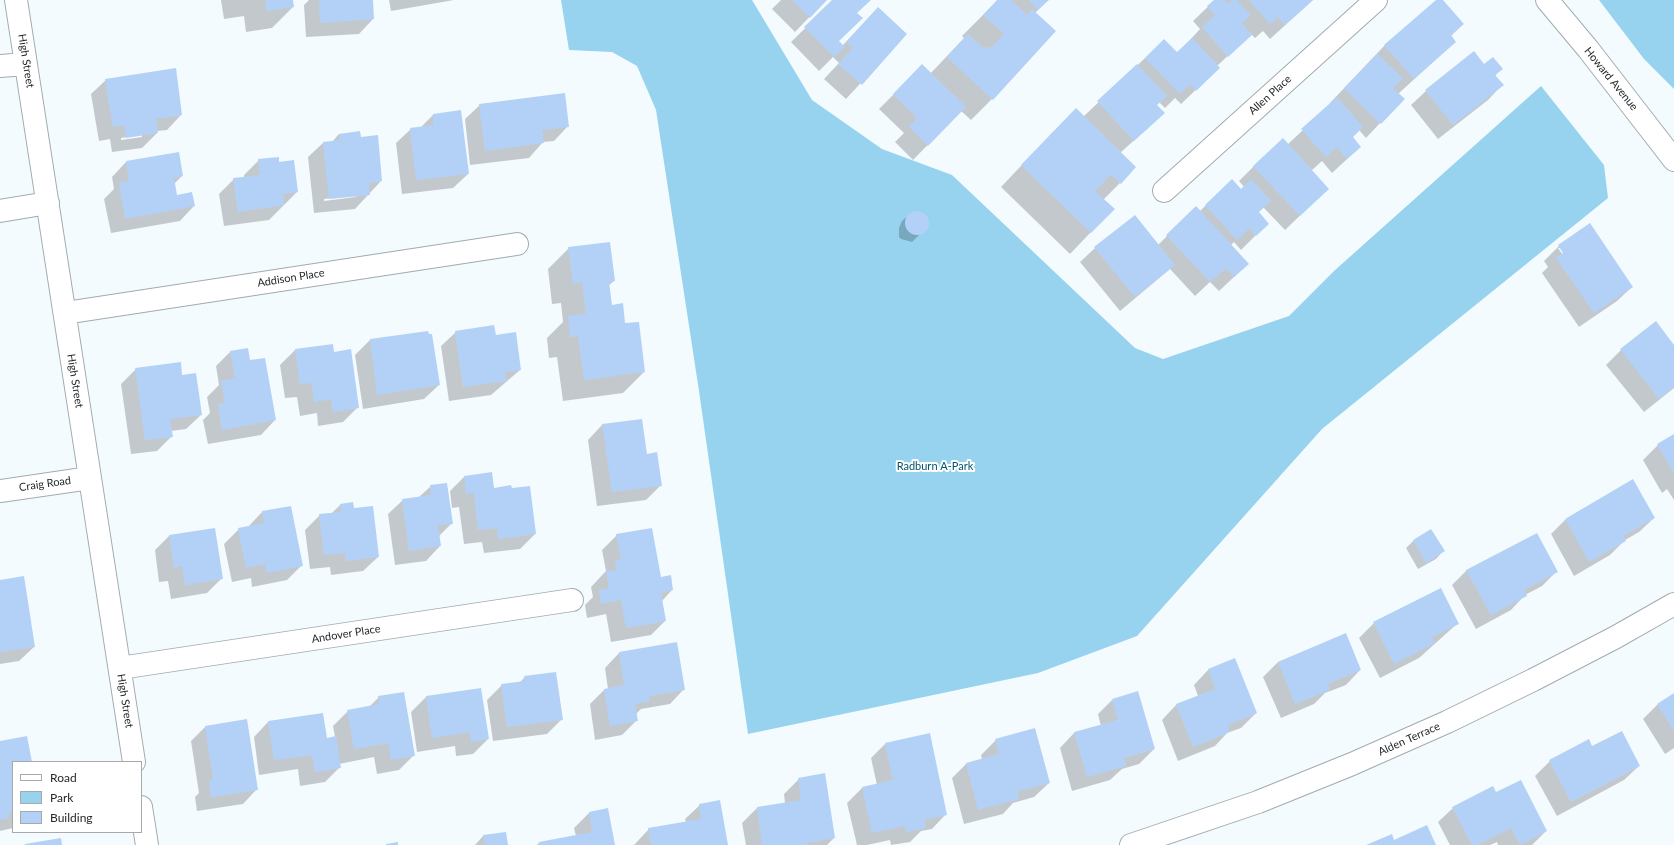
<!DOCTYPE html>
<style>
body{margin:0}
#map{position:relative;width:1674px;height:845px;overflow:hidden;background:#f4fbff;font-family:Lato,sans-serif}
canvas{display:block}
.legend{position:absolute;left:12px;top:761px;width:130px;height:72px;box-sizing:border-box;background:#fff;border:1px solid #a8a9aa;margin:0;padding:5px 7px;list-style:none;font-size:12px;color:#25282a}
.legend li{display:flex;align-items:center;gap:8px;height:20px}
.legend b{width:20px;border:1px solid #a8a9aa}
</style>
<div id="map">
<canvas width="1674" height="845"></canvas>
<ul class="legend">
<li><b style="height:5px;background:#fff"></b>Road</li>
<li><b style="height:11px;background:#97d3ee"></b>Park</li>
<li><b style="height:11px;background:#b3d1f7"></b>Building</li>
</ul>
</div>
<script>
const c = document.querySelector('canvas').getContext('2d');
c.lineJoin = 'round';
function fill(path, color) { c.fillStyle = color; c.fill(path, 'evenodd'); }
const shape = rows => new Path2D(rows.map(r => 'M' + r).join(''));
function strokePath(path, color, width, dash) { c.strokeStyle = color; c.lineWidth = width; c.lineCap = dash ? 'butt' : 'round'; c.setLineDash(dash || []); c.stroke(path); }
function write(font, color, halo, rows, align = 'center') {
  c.font = font + ' Lato,sans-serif'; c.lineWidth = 4; c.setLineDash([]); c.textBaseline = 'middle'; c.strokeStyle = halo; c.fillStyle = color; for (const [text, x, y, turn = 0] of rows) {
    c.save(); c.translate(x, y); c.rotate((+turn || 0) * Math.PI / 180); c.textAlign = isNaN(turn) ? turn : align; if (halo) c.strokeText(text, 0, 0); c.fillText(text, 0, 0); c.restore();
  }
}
fill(shape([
 [561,0,752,0,812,100,882,149,952,175,1135,348,1163,359,1289,316,1334,271,1541,86,1604,165,1608,198,1322,429,1137,636,1038,673,748,734,699,391,656,110,637,66,612,52,569,50],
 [1599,0,1674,0,1674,89,1644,59]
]), '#97d3ee');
fill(shape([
 [221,0,292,0,293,7,272,28,246,32,244,16,224,19],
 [309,0,372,0,373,19,359,34,306,37,304,5],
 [389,0,454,0,391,11],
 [781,0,826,0,795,32,772,9],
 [834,0,869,0,856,13,838,42,842,46,878,8,906,34,846,99,824,79,839,63,833,57,819,71,791,42],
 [998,0,1048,0,1035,13,992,99,971,120,961,111,913,160,895,142,904,133,879,109,922,66,930,74,964,38,962,36],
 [1215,0,1313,0,1270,39,1263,31,1255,38,1251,34,1217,66,1204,82,1181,104,1175,98,1165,108,1159,102,1157,104,1149,127,1120,153,1120,183,1103,200,1113,209,1070,254,1001,187,1054,131,1083,117,1164,40,1177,54,1200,29,1193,21],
 [1437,0,1442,0,1463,24,1451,36,1455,42,1398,94,1380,123,1366,138,1359,130,1352,137,1360,147,1345,161,1332,173,1322,161,1311,171,1313,203,1285,230,1263,207,1258,212,1268,223,1241,250,1234,242,1231,245,1248,264,1219,291,1210,282,1195,296,1170,269,1120,311,1080,262,1095,248,1158,245,1167,236,1200,211,1232,180,1241,190,1244,187,1239,181,1254,166,1287,145,1331,104,1330,103,1385,45],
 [1484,66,1501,69,1495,76,1502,85,1488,100,1438,139,1411,105,1426,91],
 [106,80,181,115,167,130,157,131,157,133,142,148,112,152,110,139,99,141,91,94],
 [142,135,142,137,121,140,121,138],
 [480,105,568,126,554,141,543,142,529,158,470,165,465,119],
 [433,115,468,174,453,188,402,194,396,143,411,129,420,128],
 [339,134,360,138,381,181,355,209,314,213,308,157,323,143,332,142],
 [358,195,355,197,324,201,324,199],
 [259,160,278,163,297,192,269,220,224,226,219,194,234,179,244,178,244,175],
 [126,162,182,176,174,184,176,196,194,206,180,221,111,233,104,199,114,189,112,177],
 [912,212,921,212,926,219,925,229,912,242,901,239,899,237,899,228,902,221],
 [1590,225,1632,287,1617,301,1579,327,1542,273,1548,267,1544,261,1559,246],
 [1558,248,1561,248,1566,257,1565,258],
 [569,248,614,281,608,286,611,306,624,324,644,372,623,393,563,401,557,357,549,358,547,338,563,322,561,303,552,304,548,269],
 [1656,323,1674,346,1674,388,1644,412,1606,365,1621,350],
 [427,332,439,385,424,399,363,409,355,355,370,340],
 [456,332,495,336,520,370,491,395,449,401,441,346],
 [295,350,333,353,358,407,343,422,318,426,317,413,300,416,297,397,285,398,280,365],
 [230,352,249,361,275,420,261,435,208,444,203,420,210,413,207,397,219,385,216,366],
 [136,369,182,376,201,415,186,429,171,431,172,436,157,451,131,454,121,384],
 [602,425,646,455,661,485,646,500,597,506,588,440],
 [1674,436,1674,500,1667,489,1662,493,1643,460,1658,445],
 [464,477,493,489,535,534,520,549,484,553,482,542,464,544,459,507,452,508,450,491],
 [1633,481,1654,518,1639,532,1625,540,1610,555,1574,576,1551,534,1565,520],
 [431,486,452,523,439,536,440,546,426,561,395,565,388,514,403,500,419,497],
 [352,503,353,509,378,557,363,571,331,575,330,567,310,569,305,530,320,515,331,514,340,505],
 [262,512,302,565,287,580,252,587,251,578,232,582,224,544,239,529,248,527],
 [617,535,672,590,662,601,665,621,651,635,611,642,606,614,587,618,585,605,593,597,591,587,606,571,602,550],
 [169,536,222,578,207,593,171,599,168,581,159,582,155,550],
 [1413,541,1443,551,1436,559,1418,569,1406,548],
 [1467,570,1556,572,1542,586,1525,595,1511,610,1476,629,1452,585],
 [0,581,34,647,19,661,0,664],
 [1374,623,1458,623,1419,658,1380,678,1359,638],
 [1345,634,1360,670,1346,685,1325,693,1314,704,1281,718,1263,677,1278,662],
 [619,653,684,689,670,704,641,709,636,714,637,720,622,735,595,740,590,704,604,690,608,689,605,668],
 [1235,660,1256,713,1241,728,1227,733,1215,746,1178,761,1162,720,1176,705,1198,696,1194,685,1208,670],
 [525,677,562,719,547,734,493,741,487,700,502,685,519,683],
 [480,689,488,739,473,754,456,756,455,746,417,752,411,712,426,697],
 [1674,694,1674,748,1665,754,1643,719,1657,705],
 [379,697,414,755,399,770,377,774,374,757,339,764,340,767,325,782,300,786,298,769,259,775,254,737,268,722,326,739,335,737,333,726,348,711,369,707],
 [1112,700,1154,749,1139,764,1122,769,1110,780,1072,791,1060,748,1074,733,1101,726,1098,714],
 [205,727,257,789,243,804,197,811,195,797,199,793,191,741],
 [996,740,1049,783,1034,797,1013,803,1003,814,964,824,952,778,966,764,982,759,981,755],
 [0,742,31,762,13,762,13,828,0,831],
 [885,744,946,814,932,829,921,831,910,842,891,845,890,840,867,845,857,845,847,803,862,788,877,785,871,758],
 [1592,748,1639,766,1624,780,1557,816,1535,776,1550,761],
 [799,779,834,838,827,845,746,845,742,823,757,808,785,803,784,794],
 [1496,793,1546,831,1532,845,1498,845,1497,842,1490,845,1450,845,1438,822,1453,808],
 [700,805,727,845,634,845,649,829,686,822,685,819],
 [607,810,614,845,537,845,539,843,576,836,574,828,589,813],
 [483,836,507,845,475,845]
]), '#0003');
fill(shape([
 [265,0,293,0,294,7,267,11],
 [319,0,373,0,374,19,320,23],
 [792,0,827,0,810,18],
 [832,0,871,0,857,13,863,18,839,41,845,47,834,57,804,27],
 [997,0,1011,0,1027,15,1032,9,1056,31,993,100,947,57,968,34,982,47,991,48,1004,34,983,15],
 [1029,0,1049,0,1038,10],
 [1214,0,1224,0,1227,4,1232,0,1237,0,1250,15,1242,23,1252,35,1228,57,1202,27,1215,15,1207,6],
 [1249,0,1313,0,1285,25,1278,17,1270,24],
 [1436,0,1443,0,1464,24,1451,35,1456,42,1414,79,1384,45],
 [878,7,907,34,862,85,838,64,853,48,846,42],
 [1192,38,1220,68,1196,91,1190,84,1180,94,1145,58,1164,39,1177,52],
 [1474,51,1484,64,1493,57,1503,69,1495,75,1504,85,1453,125,1425,90],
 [1377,54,1403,78,1393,88,1405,99,1381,124,1344,88],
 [922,64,966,107,928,146,909,127,917,118,893,94],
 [1137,64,1167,96,1157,105,1165,113,1134,141,1097,101],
 [176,68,182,115,156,119,158,133,126,138,124,125,113,127,105,79],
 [565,93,569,127,542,130,544,143,485,151,479,104],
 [1337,97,1363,127,1353,137,1361,147,1347,159,1337,147,1326,157,1301,129],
 [1076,108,1136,167,1121,184,1111,174,1095,191,1115,209,1091,233,1021,165],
 [461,110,469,174,416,180,410,128,433,125,433,114],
 [360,131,361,137,378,135,382,181,369,183,370,195,329,199,323,142,340,140,339,134],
 [1283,138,1329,189,1300,216,1253,166],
 [179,152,183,176,174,178,177,195,192,192,195,206,125,219,119,183,129,181,126,161],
 [279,157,279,162,294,160,298,192,283,194,284,205,238,212,233,178,260,175,258,159],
 [1232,179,1241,189,1251,179,1271,201,1259,212,1269,224,1256,236,1249,228,1237,240,1205,205],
 [1196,206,1249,264,1234,277,1226,268,1210,282,1166,235],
 '905 223a12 12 0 1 1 24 0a12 12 0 1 1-24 0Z',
 [1135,215,1175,265,1135,297,1094,247],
 [1590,223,1633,287,1594,313,1556,258,1563,253,1558,245],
 [610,242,615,281,609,282,612,305,623,303,625,323,639,322,645,372,584,380,578,336,570,337,568,316,586,314,582,282,573,284,568,247],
 [1656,321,1674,345,1674,387,1659,399,1620,349],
 [494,325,496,335,516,332,521,370,505,372,507,381,463,387,455,331],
 [428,331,429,334,432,334,440,385,377,395,370,339],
 [333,344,334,352,351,349,359,408,333,412,331,399,314,402,312,383,300,384,295,349],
 [248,348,250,360,265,358,276,420,222,430,218,404,225,403,221,381,235,378,230,351],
 [181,362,182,375,196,373,202,415,170,419,173,437,145,440,135,368],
 [642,419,647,454,657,452,662,486,612,492,602,424],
 [1674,434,1674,474,1657,444],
 [492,472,494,488,511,485,512,488,530,486,536,534,498,539,497,528,478,530,474,493,466,494,464,476],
 [1633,479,1655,518,1623,536,1626,541,1589,562,1565,519],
 [447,483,453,524,438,525,441,546,409,551,402,499,431,495,430,485],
 [353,502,354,508,373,506,379,557,346,561,345,553,324,555,319,514,341,512,340,504],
 [291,506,303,566,266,573,265,564,246,568,238,528,264,523,262,511],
 [215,528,223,579,185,585,182,566,174,568,169,535],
 [652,528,661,577,671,575,673,590,661,593,666,621,626,628,621,600,601,604,599,590,609,588,606,572,617,570,615,560,621,559,616,534],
 [1431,529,1445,551,1426,563,1413,540],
 [1537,533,1558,572,1524,590,1527,596,1491,615,1466,570],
 [24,576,35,647,0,652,0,580],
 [1441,588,1459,624,1432,637,1435,643,1394,664,1373,622],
 [1346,633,1361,670,1328,684,1330,690,1295,704,1278,662],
 [677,642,685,690,649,696,650,701,635,704,638,721,610,726,604,689,624,685,619,652],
 [1235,658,1257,713,1228,725,1230,732,1193,747,1176,704,1215,689,1208,669],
 [556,672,563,720,507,727,501,684,525,681,524,676],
 [481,688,489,739,471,742,470,732,432,738,426,696],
 [1138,691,1155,749,1124,758,1126,766,1087,777,1074,732,1118,720,1112,699],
 [404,692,415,756,391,760,388,743,354,749,347,710,379,704,378,696],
 [1674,693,1674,731,1657,704],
 [323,713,327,738,336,736,341,768,315,772,312,755,274,760,268,721],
 [247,719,258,790,211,797,209,781,213,780,205,726],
 [1035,728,1050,783,1017,792,1019,799,978,810,966,763,999,754,995,739],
 [1622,731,1640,766,1571,802,1549,760,1589,739,1592,746],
 [930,733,947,815,924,820,926,828,906,832,904,826,872,833,862,787,893,780,885,743],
 [27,736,32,762,13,762,13,811,9,812,9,818,0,820,0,741],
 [825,773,835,838,807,843,808,845,762,845,757,807,801,800,798,778],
 [1521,780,1547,831,1520,845,1511,828,1478,845,1472,845,1452,807,1493,786,1496,792],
 [720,800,728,845,651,845,648,828,701,819,699,804],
 [608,808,615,845,540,845,539,842,592,832,589,812],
 [1427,825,1436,845,1366,845,1392,834,1394,840],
 [506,832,508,845,485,845,483,835],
 [61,838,62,845,25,845,25,844],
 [398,842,398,845,386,845,386,844]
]), '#b3d1f7');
const minor = shape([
 [16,0,134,762],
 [1547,0,1588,49,1674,160],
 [0,66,26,64],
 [1164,191,1376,0],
 [0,211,48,203],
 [65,313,517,244],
 [0,491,90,478],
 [120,668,572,600],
 [141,807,147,845],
 [1131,845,1258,802,1352,764,1447,722,1533,680,1616,637,1674,604]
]);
strokePath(minor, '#a2abaf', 24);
strokePath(minor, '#fff', 22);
write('11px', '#25282a', '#fff', [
 ["High Street",26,61,81],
 ["Howard Avenue",1611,79,51],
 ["Allen Place",1270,95,-42],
 ["Addison Place",291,278,-9],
 ["High Street",75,381,81],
 ["Craig Road",45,484,-8],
 ["Andover Place",346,634,-9],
 ["High Street",125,701,81],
 ["Alden Terrace",1409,739,-24]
]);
write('11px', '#00536d', '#fff', [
 ["Radburn A-Park",935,466]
]);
</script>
